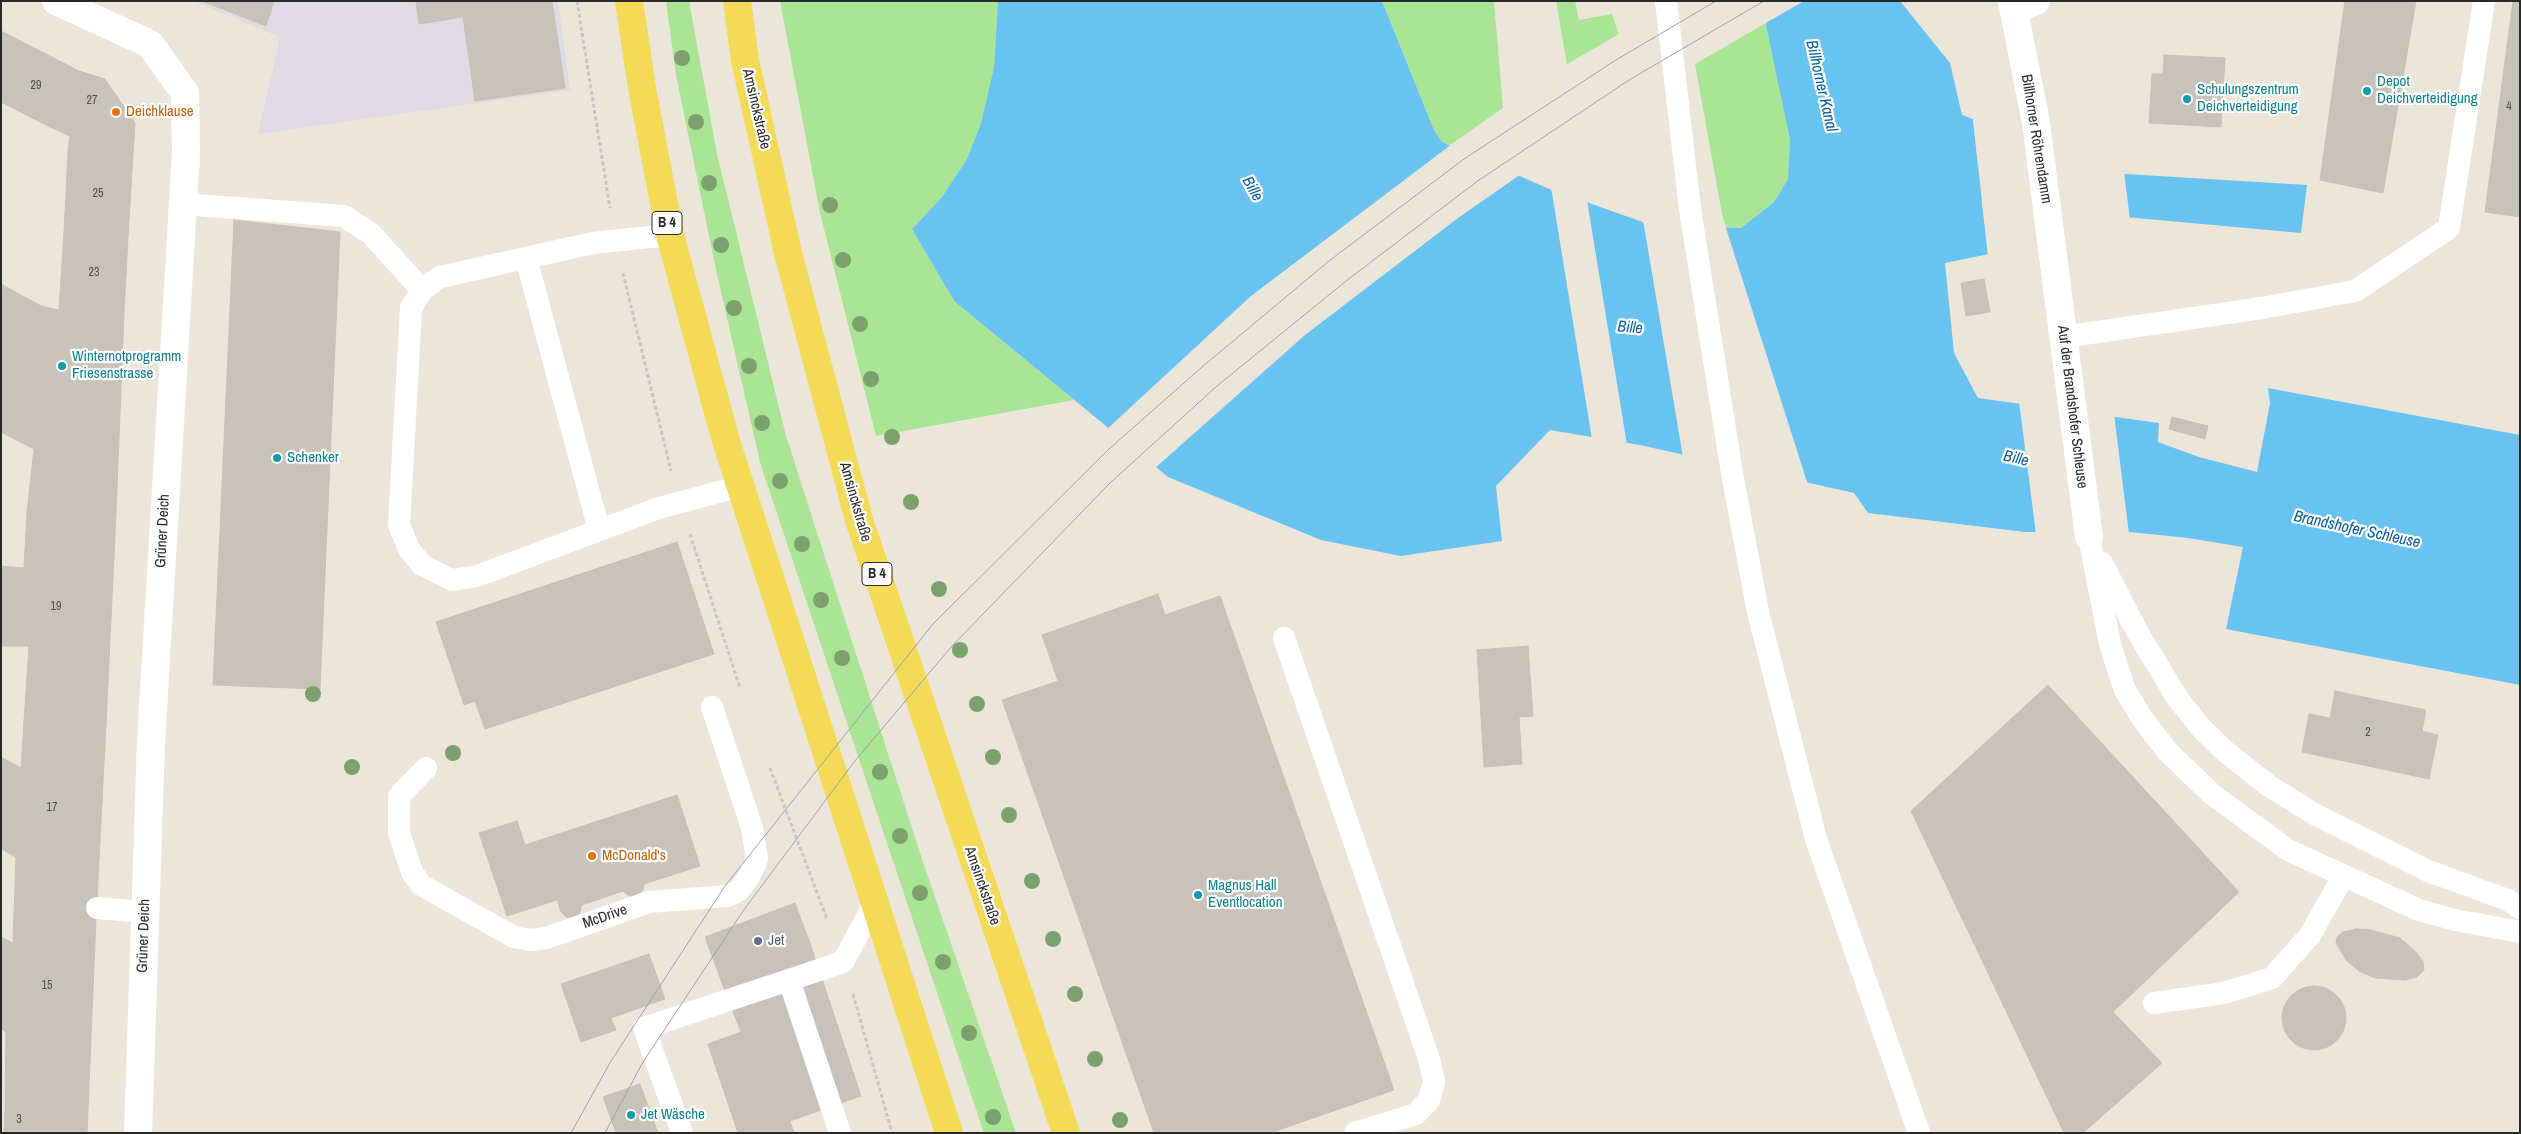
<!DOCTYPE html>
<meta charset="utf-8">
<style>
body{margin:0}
#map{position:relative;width:2521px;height:1134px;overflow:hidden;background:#ece6da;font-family:"Archivo Narrow",sans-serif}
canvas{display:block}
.frame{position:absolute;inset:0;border:2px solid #292929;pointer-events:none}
</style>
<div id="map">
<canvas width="2521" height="1134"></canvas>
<div class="frame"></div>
</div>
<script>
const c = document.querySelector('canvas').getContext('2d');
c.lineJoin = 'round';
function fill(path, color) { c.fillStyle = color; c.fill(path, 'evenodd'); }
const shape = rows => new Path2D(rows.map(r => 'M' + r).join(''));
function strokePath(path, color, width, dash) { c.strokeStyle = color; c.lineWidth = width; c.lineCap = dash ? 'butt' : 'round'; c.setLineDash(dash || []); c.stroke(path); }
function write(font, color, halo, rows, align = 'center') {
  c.font = font + ' "Archivo Narrow",sans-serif'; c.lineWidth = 4.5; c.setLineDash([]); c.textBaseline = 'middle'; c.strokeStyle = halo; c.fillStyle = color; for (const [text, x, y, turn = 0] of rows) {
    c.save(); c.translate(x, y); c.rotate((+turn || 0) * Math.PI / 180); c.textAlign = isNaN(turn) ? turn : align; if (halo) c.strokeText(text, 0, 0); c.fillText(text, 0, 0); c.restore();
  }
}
fill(shape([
 [193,1,558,1,570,90,258,134,280,37]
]), '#dedbe4');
fill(shape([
 [666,1,689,1,717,154,786,436,922,859,1016,1133,984,1133,761,466,716,270,676,75],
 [780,1,998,1,994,67,981,123,967,159,942,197,912,229,954,301,1074,400,876,436,820,213],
 [1382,1,1494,1,1503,108,1450,145,1442,142,1434,130],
 [1556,1,1575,1,1579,20,1612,14,1619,34,1567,64],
 [1766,23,1790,140,1788,179,1774,202,1741,228,1726,227,1722,214,1695,64]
]), '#aae495');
fill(shape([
 [998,1,1382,1,1434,130,1442,142,1547,188,1651,225,1741,228,1774,202,1788,179,1790,140,1761,1,1900,1,1950,63,1962,115,1973,119,1978,165,2307,185,2301,233,1982,204,1989,254,1945,263,1954,353,1978,398,2159,423,2158,442,2199,457,2257,472,2270,403,2268,388,2520,435,2520,685,2226,629,2243,547,2188,538,2130,532,2025,532,1868,513,1854,493,1640,445,1550,430,1496,486,1502,541,1401,556,1321,540,1168,477,954,301,912,229,942,197,967,159,981,123,994,67]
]), '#69c3f1');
fill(shape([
 [1759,1,1804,1,1764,24],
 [1973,119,1975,120,1980,162,2124,171,2130,220,1985,207,1991,254,1988,257],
 [1452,144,1521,174,1458,218,1305,335,1154,469,1106,430,1251,296],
 [1551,187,1587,200,1627,445,1592,439],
 [1643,220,1652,223,1725,225,1808,485,1683,457],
 [2019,401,2114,414,2129,534,2036,534]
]), '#ece6da');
const building = shape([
 [202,1,274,1,266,26,202,1],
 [416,1,552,1,565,88,475,101,463,17,419,24,416,1],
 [2345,1,2416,1,2383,193,2320,180,2345,1],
 [2513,1,2520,1,2520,217,2485,212,2513,1],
 [1,31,79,71,50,127,1,102,1,31],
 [2164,55,2225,58,2221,127,2149,123,2152,74,2163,74,2164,55],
 [79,71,105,79,135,123,133,155,68,151,70,136,50,127,79,71],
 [68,151,133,155,128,237,64,233,68,151],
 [234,220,340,232,320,689,213,685,234,220],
 [64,233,128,237,124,313,59,310,64,233],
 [1984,279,1990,312,1966,316,1961,283,1984,279],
 [1,284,41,306,59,310,124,313,116,514,27,512,34,449,1,432,1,284],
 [2172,417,2208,426,2205,439,2169,429,2172,417],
 [27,512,116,514,106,724,24,722,29,646,1,646,1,566,24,568,27,512],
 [677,542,714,654,485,729,475,701,464,705,436,622,677,542],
 [1158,594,1165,615,1220,596,1394,1090,1270,1133,1154,1133,1002,700,1058,681,1042,635,1158,594],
 [1528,646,1533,716,1519,717,1522,764,1484,767,1477,650,1528,646],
 [2048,685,2239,892,2113,1012,2162,1063,2083,1133,2064,1133,1911,811,2048,685],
 [2335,691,2426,710,2422,731,2438,735,2429,779,2302,752,2309,714,2330,718,2335,691],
 [24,722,106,724,96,919,14,913,16,857,1,849,1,757,21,768,24,722],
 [677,795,700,866,644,884,643,890,636,897,629,896,623,891,582,905,579,915,574,918,566,917,561,912,557,900,507,916,479,833,517,821,525,845,677,795],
 [795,903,811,946,721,980,705,937,795,903],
 [14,913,96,919,87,1133,61,1133,5,1107,6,1032,1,1029,1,937,13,943,14,913],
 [2356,929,2371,930,2400,938,2414,950,2423,961,2424,970,2417,977,2405,980,2375,978,2359,971,2346,960,2336,943,2337,937,2343,932,2356,929],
 [811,946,861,1096,790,1121,794,1133,738,1133,708,1044,741,1032,721,980,811,946],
 [649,954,665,999,611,1018,616,1030,581,1042,561,984,649,954],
 '2282 1018a32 32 0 1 1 64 0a32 32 0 1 1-64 0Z',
 [640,1084,658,1133,616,1133,603,1097,640,1084],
 [5,1107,61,1133,4,1133,5,1107]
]);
fill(building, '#c7c2ba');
strokePath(building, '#c7c2b4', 1);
strokePath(shape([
 [577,1,610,208],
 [623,273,671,471],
 [690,534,740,688],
 [770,768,827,919],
 [853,994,892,1133]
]), '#c7c7c7', 3, [4, 2.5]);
strokePath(shape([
 [1666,1,1690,209,1732,473,1758,612,1816,839,1919,1133],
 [182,204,344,216,371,234,422,290],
 [670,235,593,243,440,277,422,290,411,308,399,525,409,549,422,565,452,580,477,576,659,508,741,486],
 [526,258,599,530],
 [2063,337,2262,308,2355,291,2449,228,2484,1],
 [2089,537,2110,644,2124,688,2141,717,2168,752,2213,795,2288,850,2419,910,2455,920,2520,932],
 [2102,563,2138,633,2178,699,2202,729,2226,752,2269,786,2316,815,2428,871,2508,900,2520,908],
 [1284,638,1429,1059,1434,1081,1429,1100,1416,1114,1355,1133],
 [426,768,399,796,399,833,412,872,421,885,514,937,530,940,546,938,649,902,727,896,738,891,749,877,757,859,752,828,712,707],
 [97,908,144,912],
 [2154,1003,2224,993,2272,978,2310,935,2343,877],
 [682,1133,644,1028,789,980],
 [840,1133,789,980,843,962,874,904]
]), '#fff', 22);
strokePath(shape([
 [56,1,150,44,185,93,186,153,151,742,138,1133],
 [2012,1,2036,123,2089,537],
 [2014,11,2036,1]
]), '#fff', 28);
strokePath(shape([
 [629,1,642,88,670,235,726,441,949,1133],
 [737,1,745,60,788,253,859,520,1066,1133]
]), '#f4db57', 28);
strokePath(shape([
 [571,1133,611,1061,725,886,933,624,1109,449,1202,367,1329,261,1464,159,1616,60,1716,1],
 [605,1133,643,1062,743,911,854,762,952,646,1110,483,1217,386,1346,281,1479,180,1629,80,1764,1]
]), '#9d9fb4', 1);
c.fillStyle = '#7da06f';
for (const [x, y] of [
 [682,58],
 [696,122],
 [709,183],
 [830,205],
 [721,245],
 [843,260],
 [734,308],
 [860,324],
 [749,366],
 [871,379],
 [762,423],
 [892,437],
 [780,481],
 [911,502],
 [802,544],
 [939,589],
 [821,600],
 [960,650],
 [842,658],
 [313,694],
 [977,704],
 [453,753],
 [993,757],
 [352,767],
 [880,772],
 [1009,815],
 [900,836],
 [1032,881],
 [920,893],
 [1053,939],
 [943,962],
 [1075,994],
 [969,1033],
 [1095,1059],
 [993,1117],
 [1120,1120]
]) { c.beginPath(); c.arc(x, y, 8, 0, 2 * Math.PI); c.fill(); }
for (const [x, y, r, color] of [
 [2367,91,5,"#0f9aa8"],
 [2187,99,5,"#0f9aa8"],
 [116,112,5,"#e8710a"],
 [62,366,5,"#0f9aa8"],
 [277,458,5,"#0f9aa8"],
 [592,856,5,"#e8710a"],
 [1198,895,5,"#0f9aa8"],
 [758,941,5,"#5c6f8a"],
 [631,1115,5,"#0f9aa8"]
]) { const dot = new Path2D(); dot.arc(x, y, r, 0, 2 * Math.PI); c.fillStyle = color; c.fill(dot); strokePath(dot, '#fff', 2); }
write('12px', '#504f4d', null, [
 ["29",36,86],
 ["27",92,101],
 ["4",2509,107],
 ["25",98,194],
 ["23",94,273],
 ["19",56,607],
 ["2",2368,733],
 ["17",52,808],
 ["15",47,986],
 ["3",19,1120]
]);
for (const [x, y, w] of [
 [667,223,30],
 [877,574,30]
]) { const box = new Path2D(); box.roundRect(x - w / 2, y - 11.5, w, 23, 4); c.fillStyle = '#fff'; c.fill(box); strokePath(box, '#292929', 1); }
write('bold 14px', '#292929', null, [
 ["B 4",667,223],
 ["B 4",877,574]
]);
write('15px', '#0d838f', '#fff', [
 ["Depot",2377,82],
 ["Deichverteidigung",2377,99],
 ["Schulungszentrum",2197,90],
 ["Deichverteidigung",2197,107],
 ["Winternotprogramm",72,357],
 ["Friesenstrasse",72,374],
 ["Schenker",287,458],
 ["Magnus Hall",1208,886],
 ["Eventlocation",1208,903],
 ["Jet Wäsche",641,1115]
], 'left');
write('15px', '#292929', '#fff', [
 ["Amsinckstraße",756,109,77],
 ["Billhorner Röhrendamm",2036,139,81],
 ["Auf der Brandshofer Schleuse",2072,407,83],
 ["Amsinckstraße",855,502,74],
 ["Grüner Deich",163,531,-87],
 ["Amsinckstraße",982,886,71],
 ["McDrive",605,917,-19],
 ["Grüner Deich",144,936,-88]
]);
write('15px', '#c56008', '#fff', [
 ["Deichklause",126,112],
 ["McDonald's",602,856]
], 'left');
write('15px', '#4e5e75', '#fff', [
 ["Jet",768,941]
], 'left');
write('italic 16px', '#0a5f9c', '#fff', [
 ["Billhorner Kanal",1821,86,77],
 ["Bille",1252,189,61],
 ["Bille",1630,328,5],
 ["Bille",2016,459,13],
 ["Brandshofer Schleuse",2357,530,12]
]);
</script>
